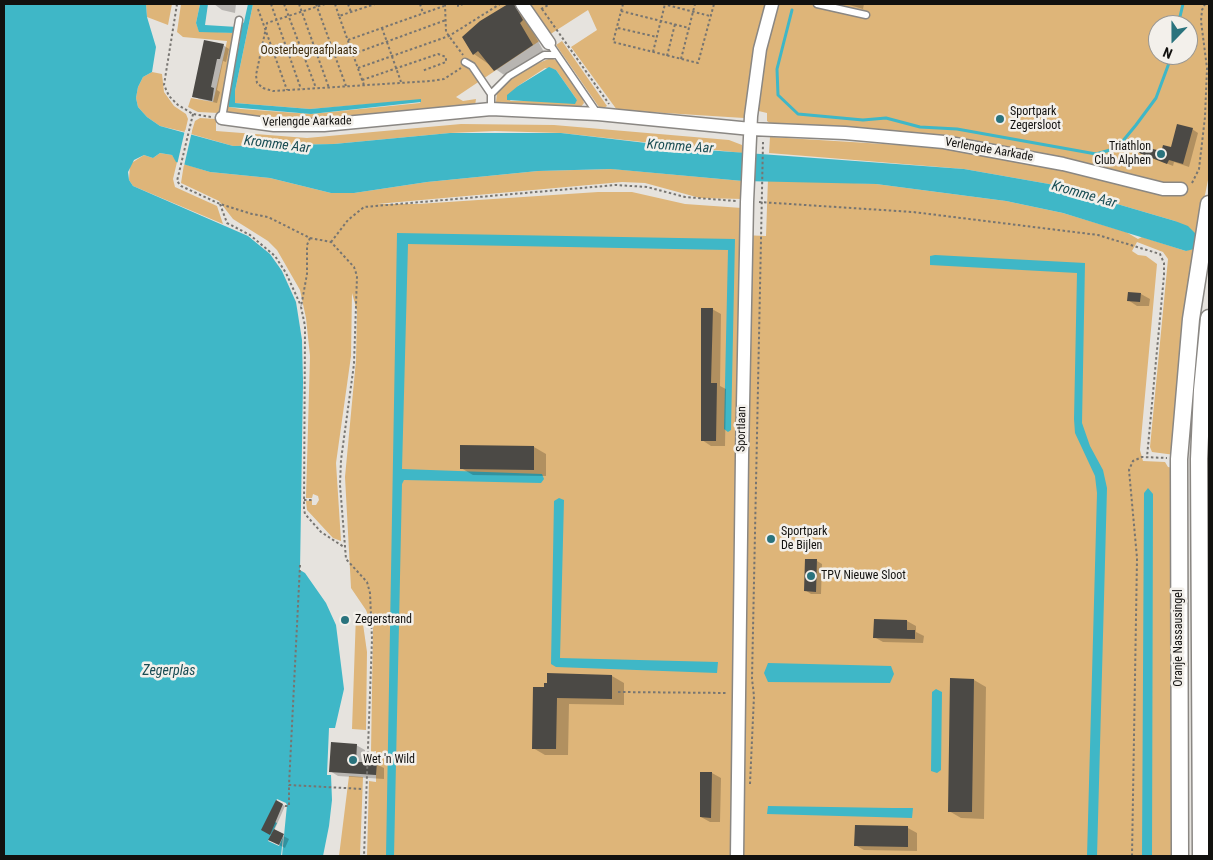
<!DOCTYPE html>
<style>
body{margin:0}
#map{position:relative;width:1213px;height:860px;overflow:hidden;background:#e6e3de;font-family:"Roboto Condensed",sans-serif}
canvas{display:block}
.frame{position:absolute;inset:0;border:5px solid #12110f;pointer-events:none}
.north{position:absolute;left:1148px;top:15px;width:50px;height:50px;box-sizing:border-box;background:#f3f0eb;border:1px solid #999793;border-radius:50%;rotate:202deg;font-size:14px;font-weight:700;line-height:20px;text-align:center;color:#12110f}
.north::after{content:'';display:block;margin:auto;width:18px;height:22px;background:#2a737d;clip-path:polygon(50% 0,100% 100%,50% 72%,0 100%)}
</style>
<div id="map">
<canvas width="1213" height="860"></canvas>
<div class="frame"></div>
<div class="north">N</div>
</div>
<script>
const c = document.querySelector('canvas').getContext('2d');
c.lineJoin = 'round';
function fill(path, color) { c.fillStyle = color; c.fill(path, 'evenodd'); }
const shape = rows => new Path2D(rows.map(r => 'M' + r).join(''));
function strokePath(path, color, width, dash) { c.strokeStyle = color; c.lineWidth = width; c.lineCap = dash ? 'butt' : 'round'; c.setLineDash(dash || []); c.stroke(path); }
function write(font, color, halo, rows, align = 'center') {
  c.font = font + ' "Roboto Condensed",sans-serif'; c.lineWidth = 5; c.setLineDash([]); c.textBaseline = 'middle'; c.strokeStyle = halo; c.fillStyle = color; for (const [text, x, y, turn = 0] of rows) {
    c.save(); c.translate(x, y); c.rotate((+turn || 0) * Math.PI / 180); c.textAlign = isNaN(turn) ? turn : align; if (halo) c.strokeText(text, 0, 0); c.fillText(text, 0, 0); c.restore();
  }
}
fill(shape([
 [146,4,172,4,168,25,147,17],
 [181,4,200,4,196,23,199,31,235,33,219,113,198,112,188,107,191,98,213,102,227,41,183,37,177,32],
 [253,4,517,4,541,40,456,97,463,101,476,99,475,106,326,120,275,121,225,113,225,107,228,100,229,107,241,109,311,114,420,103,421,100,310,109,235,103,235,91],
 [528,4,1209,4,1209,175,1197,235,1175,221,1049,184,964,169,769,153,770,137,900,145,839,130,774,126,767,121,767,113,746,108,744,118,617,110,571,47,597,30,588,10,549,35],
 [1158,25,1188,25,1188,55,1158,55],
 [562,41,607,106,601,110,556,45],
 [551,58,557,61,582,97,584,103,580,108,498,104,496,102,497,93,510,79,526,68],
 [545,68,556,70,577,100,510,101,518,86],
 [152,72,162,74,164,92,174,106,186,114,188,119,185,132,160,126,147,117,138,107,136,98,138,87,143,77],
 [200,118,216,119,216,131,307,138,461,124,554,125,729,140,742,145,742,153,561,133,495,131,450,133,334,144,233,146,191,134,195,121],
 [160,153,172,155,177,162,173,179,175,187,217,206,223,224,133,186,129,180,130,164,144,155,153,158],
 [184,164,210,172,270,178,331,193,354,193,427,182,538,171,612,169,743,181,743,199,700,198,645,183,622,182,377,204,418,204,598,192,632,192,685,204,742,208,742,235,766,236,768,179,876,184,1006,201,1063,213,1126,232,1138,239,1142,237,1186,251,1194,247,1175,455,1152,452,1150,447,1168,259,1163,252,1137,242,1132,251,1138,255,1146,256,1157,264,1140,450,1143,461,1165,462,1168,467,1174,468,1174,856,367,856,369,781,376,782,376,751,371,752,373,628,366,610,351,588,345,477,356,360,357,311,352,293,351,356,336,463,341,541,333,538,307,510,306,501,312,500,312,505,316,505,319,500,318,496,313,494,312,498,306,498,310,356,306,318,300,290,277,250,268,241,233,219,219,201,181,183],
 [356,614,362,617,367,652,366,730,352,729],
 [1209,615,1209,856,1207,856,1206,734],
 [349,776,363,777,360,856,339,856]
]), '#deb579');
fill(shape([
 [4,4,146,4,147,17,156,47,152,72,143,77,138,87,136,98,138,107,147,117,160,126,233,146,334,144,450,133,561,133,706,150,964,169,1049,184,1175,221,1188,226,1197,235,1194,249,1186,251,1063,213,1006,201,876,184,743,181,611,169,538,171,427,182,354,193,331,193,270,178,210,172,176,162,172,155,160,153,153,158,144,155,134,160,128,172,129,180,133,186,248,236,270,254,282,271,296,302,302,340,303,382,300,570,305,573,326,603,336,625,344,689,335,728,329,728,327,775,331,775,332,800,329,826,323,856,282,856,287,805,286,803,277,799,268,818,277,823,268,841,279,846,283,837,281,856,4,856],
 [200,4,208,4,205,25,237,27,235,33,199,32,196,23],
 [248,4,253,4,235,91,235,103,310,109,421,99,421,102,311,114,229,107,228,100,240,39,240,27,244,22],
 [549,67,556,70,577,100,575,104,507,100,507,95,518,86],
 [397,233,735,239,731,430,728,432,724,429,728,250,408,244,402,469,542,474,544,479,541,483,404,480,402,484,394,856,386,856],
 [935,255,1085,263,1082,423,1090,446,1103,470,1107,488,1097,856,1087,856,1097,493,1095,476,1075,433,1074,419,1077,273,930,265,930,256],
 [1148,488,1153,494,1152,856,1142,856,1144,493],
 [559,498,564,500,560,658,718,662,717,673,556,667,551,664,554,501],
 [768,663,891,666,894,674,890,683,768,682,764,673],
 [936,689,942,692,941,770,937,773,931,771,932,692],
 [768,806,892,808,913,808,912,818,767,814]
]), '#3fb7c7');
fill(shape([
 [185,130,192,131,184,166,177,165]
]), '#e6e3de');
fill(shape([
 [214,4,236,4,235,13,222,10],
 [513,4,525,11,535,27,532,30,544,52,507,77,474,54,480,22],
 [846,4,864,4,863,9],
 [223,45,229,49,226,62,223,61,217,90,220,92,217,103,199,99,194,96],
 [1192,129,1198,133,1189,167,1174,162,1173,166,1146,155,1172,148],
 [1141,294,1150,299,1149,306,1137,306,1128,300],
 [712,309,721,314,720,386,726,389,725,446,711,446,702,440],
 [461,446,534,447,546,454,546,476,473,475,461,468],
 [817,561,822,564,821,594,811,594,805,590],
 [907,621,916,626,916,632,924,636,923,643,883,642,874,637],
 [612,676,624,683,624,705,569,704,568,755,545,755,533,748,545,688],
 [952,680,974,680,986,687,984,819,961,818,949,811],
 [356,745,365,750,364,763,376,764,384,768,384,779,338,776,330,771],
 [712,773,721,778,720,822,710,822,701,817],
 [277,802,285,806,274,831,289,839,285,848,275,843,272,835,263,830],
 [856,827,908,828,917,833,917,851,864,850,855,845]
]), '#0003');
strokePath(shape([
 [792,10,777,69,778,95,798,114,863,120,886,118,920,127,957,129,1096,154,1117,148,1136,125,1156,98,1172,55],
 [1178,25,1183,4]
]), '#3fb7c7', 3);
fill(shape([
 [508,4,514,4,523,20,520,23,533,45,494,71,478,51,473,55,462,37,480,21],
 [204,40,224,44,220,59,217,59,211,87,214,88,212,101,192,97],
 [1177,124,1193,128,1183,164,1169,160,1167,164,1139,153,1141,146,1157,150,1162,149,1163,145,1171,147],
 [1128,292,1141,293,1140,302,1127,301],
 [701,308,713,308,711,383,717,383,716,441,701,441],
 [460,445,534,446,534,470,460,469],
 [805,559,817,559,816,592,804,591],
 [874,619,907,620,907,630,915,630,915,639,873,638],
 [547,673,612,675,612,699,557,698,556,749,532,749,533,687,544,687,544,683,547,683],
 [950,678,974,679,972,812,948,812],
 [331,742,357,744,356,762,377,762,376,775,329,772],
 [700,772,712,772,711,818,700,817],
 [276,800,283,804,270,835,261,830],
 [855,825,908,826,908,847,854,846],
 [274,829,284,834,279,845,268,840]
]), '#4b4945');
const lane = shape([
 [817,4,866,15],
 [549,43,597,113],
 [465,62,472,66,491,94],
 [491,109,491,94,509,76,544,55,557,55],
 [222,118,239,20]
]);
const street = shape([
 [522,4,549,43],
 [222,118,274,125,324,125,491,109,598,114,751,129,845,133,944,142,1063,164,1163,189,1181,189],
 [737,856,742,456,747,202,751,116,760,49,772,4]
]);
const secondary = shape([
 [1180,856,1179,459,1191,319,1209,204],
 [1201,856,1199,459,1202,390,1209,318]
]);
strokePath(lane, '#8a8783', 9);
strokePath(street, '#8a8783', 15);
strokePath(secondary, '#8a8783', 19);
strokePath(shape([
 [177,4,164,85,169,96,178,105,193,114,211,117],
 [271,4,301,89],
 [284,4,316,88],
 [299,4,329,88],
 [316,4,346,86],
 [325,4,267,23,256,75,257,83,263,88,273,91,431,81,444,79,461,68],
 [335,4,339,16],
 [348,4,351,12],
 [420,4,423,13],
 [445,4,446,32,463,55],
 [458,4,458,6,463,4],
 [623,4,613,42,698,63,714,4],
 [663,4,710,16],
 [258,9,287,90],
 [541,9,550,4],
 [542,9,609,104],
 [621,11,689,28],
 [382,28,401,82],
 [618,28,657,37],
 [348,40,444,6],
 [653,52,665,4],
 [353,54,446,20],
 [667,56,675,24],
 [681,59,695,4],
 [358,68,449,36,500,4],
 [362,80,438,54,446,57,446,62,422,71],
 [364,85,339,16,375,4],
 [193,114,177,181,181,186,220,204,252,214,268,217,310,238,331,242,354,267,357,276,354,364,341,460,340,485,346,559,367,582,370,593,372,639,364,856],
 [1192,183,1199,169,1205,117,1207,68,1201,21,1202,10,1205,4],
 [759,202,913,212,1098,235,1160,254,1164,263,1164,275,1147,457],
 [220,204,227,223,250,235,275,256,286,273,301,306],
 [310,238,307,245,307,274,301,307,305,326,304,509,305,514,321,532,344,547],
 [331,242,348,220,364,207,616,185,647,187,685,197,736,201],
 [304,500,313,500],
 [300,565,289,785,363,789],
 [618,692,727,693],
 [750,784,754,696,752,679,763,142],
 [285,806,289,806,289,785],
 [1132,856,1137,558,1129,470,1133,461,1142,457,1167,458]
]), '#777571', 2, [2.5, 2.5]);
strokePath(lane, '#fff', 6);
strokePath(street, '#fff', 12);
strokePath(secondary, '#fff', 16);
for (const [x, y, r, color] of [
 [1000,119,5,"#2a737d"],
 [1161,154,5,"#2a737d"],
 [771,539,5,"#2a737d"],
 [811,576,5,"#2a737d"],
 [345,620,5,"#2a737d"],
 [353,760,5,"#2a737d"]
]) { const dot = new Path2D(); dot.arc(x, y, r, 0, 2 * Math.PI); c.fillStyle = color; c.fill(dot); strokePath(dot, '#f3f0eb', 2); }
write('12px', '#3e2b0a', '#f3f0eb', [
 ["Oosterbegraafplaats",309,51]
]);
write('12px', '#12110f', '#f3f0eb', [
 ["Sportpark",1010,112],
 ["Zegersloot",1010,126],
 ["Triathlon",1151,147,"right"],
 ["Club Alphen",1151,161,"right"],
 ["Sportpark",781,532],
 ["De Bijlen",781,546],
 ["TPV Nieuwe Sloot",821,576],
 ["Zegerstrand",355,620],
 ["Wet 'n Wild",363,760]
], 'left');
write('12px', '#12110f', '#f3f0eb', [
 ["Verlengde Aarkade",307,122,-1],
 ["Verlengde Aarkade",989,150,10],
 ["Sportlaan",742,429,-89],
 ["Oranje Nassausingel",1179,638,-90]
]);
write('italic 14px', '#194c53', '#f3f0eb', [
 ["Kromme Aar",277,145,7],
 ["Kromme Aar",680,147,4],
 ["Kromme Aar",1084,195,16],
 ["Zegerplas",169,671]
]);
</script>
